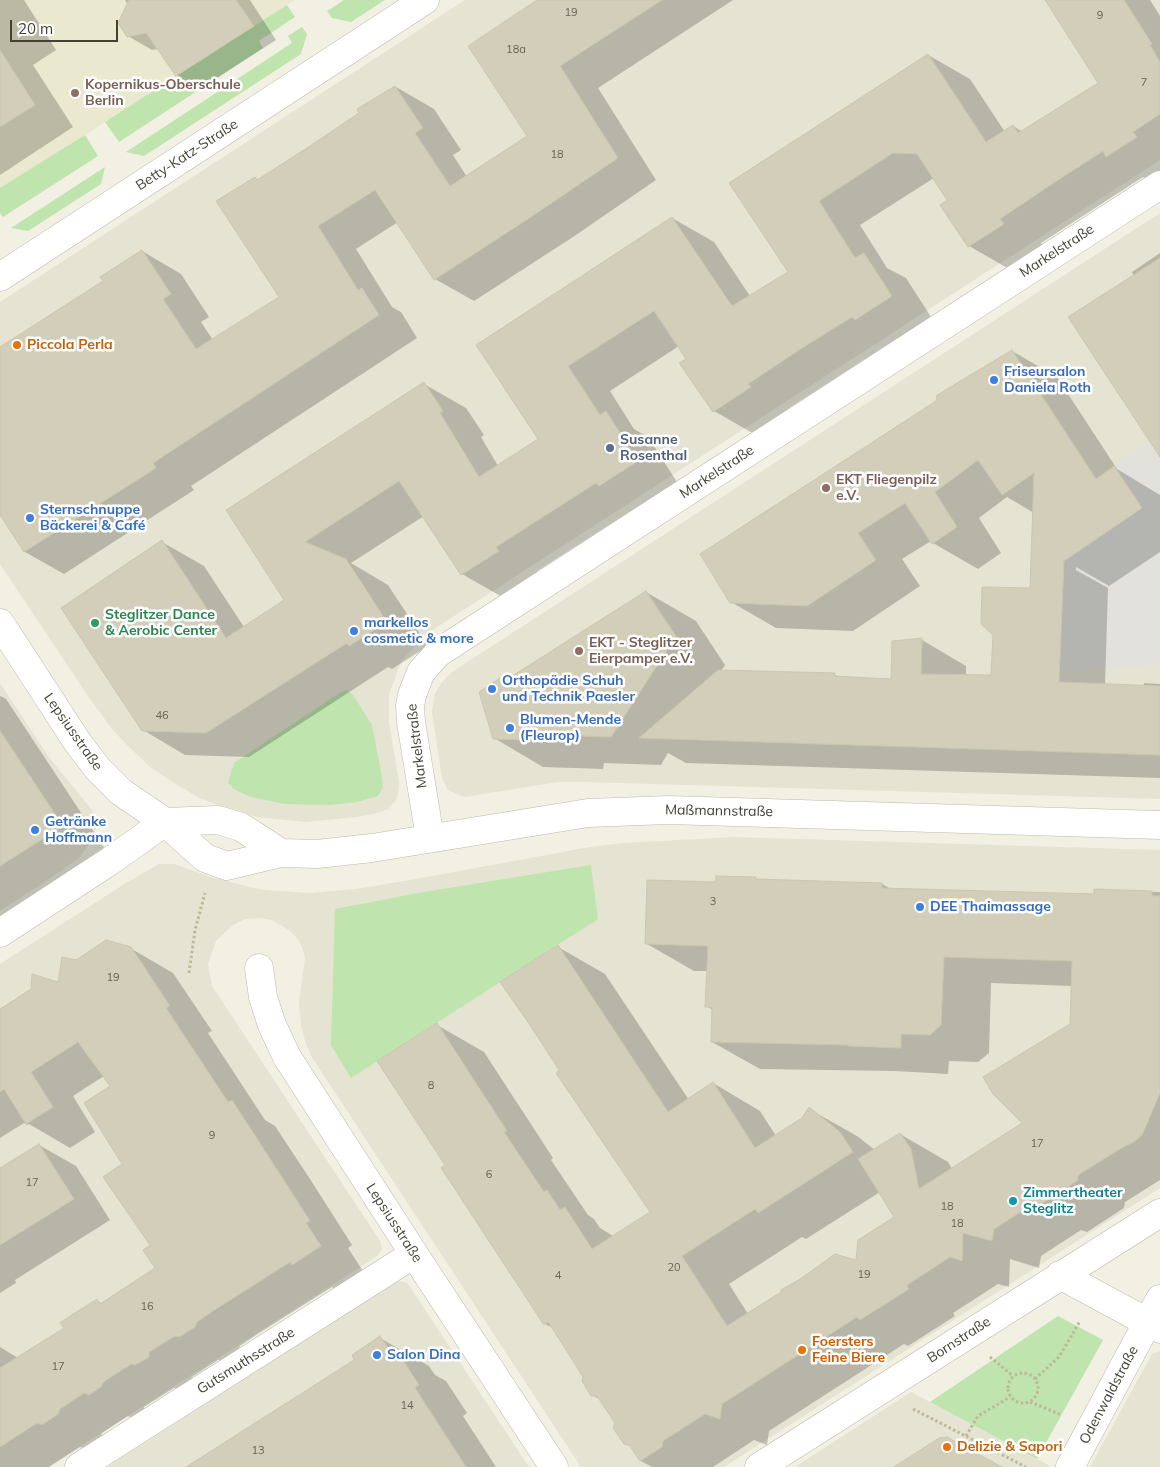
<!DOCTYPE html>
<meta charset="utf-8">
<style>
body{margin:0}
#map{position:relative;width:1160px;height:1467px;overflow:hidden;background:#f1f0e3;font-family:Mulish,sans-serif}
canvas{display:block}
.scale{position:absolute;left:10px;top:20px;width:108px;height:22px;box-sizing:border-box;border:2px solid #434034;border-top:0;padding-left:6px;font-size:15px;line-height:18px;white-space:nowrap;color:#434034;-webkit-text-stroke:4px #fff;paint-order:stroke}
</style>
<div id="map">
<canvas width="1160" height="1467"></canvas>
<div class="scale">20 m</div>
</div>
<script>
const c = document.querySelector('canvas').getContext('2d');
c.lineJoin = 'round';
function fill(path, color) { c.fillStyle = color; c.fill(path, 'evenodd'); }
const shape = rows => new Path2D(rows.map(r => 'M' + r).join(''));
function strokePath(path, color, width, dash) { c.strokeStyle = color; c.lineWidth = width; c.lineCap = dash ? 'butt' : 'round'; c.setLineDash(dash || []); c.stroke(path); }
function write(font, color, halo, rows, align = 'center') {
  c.font = font + ' Mulish,sans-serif'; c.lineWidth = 5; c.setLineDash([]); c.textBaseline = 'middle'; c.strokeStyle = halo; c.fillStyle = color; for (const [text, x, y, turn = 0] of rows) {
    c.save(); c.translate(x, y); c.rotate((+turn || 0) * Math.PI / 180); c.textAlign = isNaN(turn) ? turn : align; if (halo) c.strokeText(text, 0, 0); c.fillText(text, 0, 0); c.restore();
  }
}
fill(shape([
 [465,0,1160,0,1160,160,434,629,421,639,401,662,389,694,389,722,399,782,398,794,396,800,388,809,378,813,357,817,305,822,258,817,226,808,200,798,174,783,150,767,126,744,112,729,88,696,0,564,0,302],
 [1160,213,1160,799,586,782,558,782,464,797,448,790,442,778,432,712,435,694,442,682,452,672],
 [0,683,48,756,92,810,95,814,97,826,92,840,80,857,61,871,0,911],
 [734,837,1160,850,1160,1188,724,1467,581,1467,313,1059,306,1044,301,1026,299,1002,305,959,304,952,298,939,289,930,272,920,259,918,245,919,233,925,216,941,208,964,212,986,380,1241,382,1249,377,1256,368,1262,48,1467,0,1467,0,964,126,883,159,864,174,864,210,877,250,887,266,890,309,893,356,889,410,880,590,847,623,843],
 [399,1281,407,1283,410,1287,529,1467,107,1467,376,1294],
 [1160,1351,1160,1467,1090,1467,1152,1354],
 [911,1392,1050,1466,1050,1467,795,1467]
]), '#e5e3d2');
fill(shape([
 [0,0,295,0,42,163,0,188]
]), '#eae8ce');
fill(shape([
 [344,0,385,0,351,22,332,18,327,11],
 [287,5,295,17,259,41,263,48,119,142,105,122],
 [302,27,307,34,301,54,144,156,126,152,292,43,288,36],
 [85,135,98,156,3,217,0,213,0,188],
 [105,167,101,184,28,231,11,228],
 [347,690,353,695,372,725,382,777,383,787,378,796,357,802,330,805,285,804,250,797,234,789,228,783,234,763,341,692],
 [591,865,598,919,351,1078,331,1045,335,909,424,892],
 [1058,1316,1103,1340,1037,1459,930,1402]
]), '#bfe4ad');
fill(shape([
 [1160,435,1160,665,1061,672,1064,561,1142,508,1114,466]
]), '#e2e1dc');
fill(shape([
 [0,0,24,0,56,50,33,65,73,127,0,175],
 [125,0,250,0,276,40,200,89,176,75,158,49,152,50,128,36,128,5],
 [540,0,733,0,598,88,656,180,573,237,474,301,435,279,398,222,356,249,392,307,401,312,417,338,191,486,194,490,64,574,25,552,0,513,0,349,105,281,142,251,181,274,209,317,201,322,213,340,281,297,255,178,259,180,361,113,396,87,434,109,461,150,453,155,467,177,528,137],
 [1046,0,1150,0,1160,16,1160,173,1149,180,1143,177,1041,243,1045,248,1011,270,969,246,948,200,934,178,860,225,887,268,906,278,933,320,897,344,893,341,842,374,789,408,792,411,756,435,714,411,688,359,679,346,610,391,634,429,648,437,679,485,641,509,637,507,537,571,540,575,504,598,462,574,424,516,351,563,388,585,428,646,392,669,388,667,249,757,185,755,143,730,162,542,204,566,244,627,285,600,228,511,424,384,466,408,484,435,481,437,498,466,539,440,478,346,672,218,714,242,750,296,790,272,731,184,928,55,970,79,1005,132,1013,126,1023,132,1100,83],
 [1160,253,1160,446,1134,276,1132,272],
 [1012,351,1057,377,1117,469,1160,495,1160,552,1109,586,1076,567,1076,570,1108,588,1105,685,1143,687,1144,683,1160,684,1160,778,686,763,668,753,661,765,604,763,603,769,543,767,494,738,503,677,509,680,646,592,696,621,725,665,721,671,834,674,841,678,893,680,922,640,966,666,966,676,992,677,1032,590,1034,513,1007,497,979,518,1001,553,978,569,933,543,931,541,902,559,920,586,853,631,776,628,731,602],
 [0,696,6,699,107,852,0,922],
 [755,878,759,881,882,884,891,889,1096,895,1096,891,1160,892,1160,1180,1125,1202,1124,1208,1087,1232,1081,1230,1041,1256,1039,1268,1010,1259,1009,1287,998,1284,953,1313,955,1316,908,1346,904,1344,769,1431,767,1445,754,1440,713,1467,652,1467,641,1461,633,1448,625,1443,616,1423,601,1400,592,1395,584,1377,553,1328,545,1324,446,1166,437,1025,484,1052,553,1158,551,1160,588,1215,594,1219,600,1228,613,1236,652,1213,561,1070,558,947,605,974,689,1100,713,1083,760,1111,776,1136,803,1118,809,1109,857,1136,875,1150,900,1134,948,1162,952,1169,1024,1123,1071,1024,1072,986,991,983,989,1053,978,1062,949,1061,948,1074,895,1071,760,1069,712,1042,713,1010,706,1006,708,971,694,971,647,944,717,883],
 [880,1192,896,1217,857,1262,748,1314,729,1284,802,1237,806,1239],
 [130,948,173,973,212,1031,208,1033,265,1120,275,1126,310,1179,352,1245,348,1248,363,1271,336,1289,332,1287,256,1335,240,1346,238,1351,222,1361,218,1360,192,1377,191,1381,179,1389,174,1388,144,1407,145,1411,133,1419,128,1416,102,1433,101,1439,86,1449,80,1447,49,1467,0,1467,0,1347,18,1358,65,1328,97,1301,103,1304,157,1269,151,1246,124,1164,112,1086,104,1076,73,1096,95,1132,70,1148,29,1124,27,1125,24,1123,0,1138,0,1010,59,984,76,961],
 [39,1145,76,1166,110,1220,15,1280,16,1283,0,1293,0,1170],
 [380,1338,429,1366,435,1375,446,1381,467,1413,463,1416,496,1467,189,1467,356,1360]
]), '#0003');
const building = shape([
 [129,0,236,0,254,26,176,76,146,33,127,37,118,23,129,0],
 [537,0,662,0,560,66,618,158,534,215,434,280,375,190,318,226,358,290,362,288,379,315,153,463,156,468,24,552,0,515,0,347,103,281,100,277,142,250,171,294,163,299,196,349,279,297,216,201,255,177,257,180,307,148,359,113,357,109,395,86,423,128,415,133,450,186,495,157,527,136,468,46,537,0],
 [1045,0,1124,0,1152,44,1150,45,1160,62,1160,114,1133,132,1137,137,1106,157,1103,151,1052,184,1000,219,1004,224,968,247,940,205,947,200,917,154,893,153,819,201,855,258,864,253,892,296,855,320,852,317,799,350,748,384,751,387,713,412,679,363,686,359,654,311,568,366,600,415,606,411,638,461,599,486,596,483,496,547,499,551,461,575,399,481,305,542,346,559,387,622,349,646,347,643,206,733,142,731,61,608,162,540,226,638,284,600,226,510,424,382,443,411,440,413,479,477,538,439,476,345,672,217,732,306,788,272,729,183,928,54,986,142,1013,125,1018,133,1098,83,1045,0],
 [0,50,35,105,0,127,0,50],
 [1160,258,1160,457,1068,317,1160,258],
 [1012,350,1096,479,1114,466,1142,508,1064,561,1059,682,1160,686,1160,755,639,738,718,670,835,673,834,676,891,679,892,641,922,638,921,674,991,675,993,635,981,624,982,587,1030,588,1034,473,1002,495,978,460,935,492,957,527,932,544,905,503,858,533,876,560,807,606,730,603,700,554,936,401,937,395,1012,350],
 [646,591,676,636,611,737,554,735,554,741,493,739,479,692,503,676,506,680,646,591],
 [0,731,63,826,0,866,0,731],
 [716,876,756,877,756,879,882,883,882,888,1094,894,1094,889,1152,891,1152,896,1160,896,1160,1093,1142,1135,1134,1142,1125,1146,1078,1175,1077,1181,1038,1206,1033,1204,994,1229,992,1241,963,1233,962,1261,950,1257,907,1285,909,1289,860,1320,857,1317,722,1404,720,1419,705,1414,663,1441,662,1447,640,1461,630,1446,624,1444,613,1428,615,1423,597,1396,591,1396,582,1381,583,1377,563,1345,548,1322,544,1325,451,1183,441,1168,445,1165,377,1061,437,1023,507,1131,504,1132,544,1192,547,1190,560,1210,565,1207,592,1249,650,1212,556,1073,559,1070,530,1025,500,982,558,945,668,1112,713,1082,755,1148,802,1118,809,1107,840,1132,853,1152,758,1213,755,1209,682,1256,727,1326,781,1292,781,1290,800,1279,835,1254,856,1260,858,1240,894,1217,858,1159,900,1133,911,1149,919,1189,1022,1123,993,1094,983,1077,1070,1024,1072,961,944,957,941,1025,930,1035,901,1034,901,1048,848,1046,849,1045,711,1042,712,1007,705,1007,708,946,645,944,647,880,716,882,716,876],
 [106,940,131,947,170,1006,166,1008,228,1102,232,1100,267,1154,310,1221,306,1223,321,1246,292,1265,290,1262,213,1311,197,1322,195,1327,179,1337,175,1336,149,1352,149,1357,135,1365,131,1364,102,1383,102,1386,89,1395,84,1393,60,1409,58,1414,42,1425,37,1423,0,1447,0,1368,64,1328,60,1323,78,1311,97,1299,100,1304,155,1268,143,1250,150,1245,103,1177,122,1164,84,1103,110,1086,78,1042,31,1072,53,1107,26,1124,4,1089,0,1092,0,1009,31,989,32,974,58,982,62,957,76,960,106,940],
 [39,1144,74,1199,0,1245,0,1168,39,1144],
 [380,1336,393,1355,397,1351,419,1385,415,1388,466,1467,186,1467,354,1360,352,1355,380,1336],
 [947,1437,1002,1467,894,1467,939,1438,947,1437]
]);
fill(building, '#d2ceb9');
strokePath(building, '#ccc7ad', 1);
const minor = shape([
 [0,277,425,0],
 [430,838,411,722,410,706,412,695,421,672,438,653,1160,185],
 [0,933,110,861,165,822],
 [259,968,263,997,272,1025,287,1057,414,1254,554,1467],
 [1060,1275,1160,1329],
 [79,1467,414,1254],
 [759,1467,1160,1213],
 [1070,1467,1160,1299]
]);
const tertiary = shape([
 [0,623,78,743,98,769,121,792,165,822,205,858,227,866,281,853,317,854,372,848,588,813,669,810,1160,825],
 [165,822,218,820,241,827,281,853]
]);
strokePath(minor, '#bcb9a7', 29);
strokePath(tertiary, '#bcb9a7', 29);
strokePath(shape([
 [189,973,195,930,205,893],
 [990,1357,1013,1376],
 '1008 1388a15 15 0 1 1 30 0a15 15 0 1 1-30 0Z',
 [1035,1379,1059,1357,1080,1321],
 [1030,1402,1062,1415],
 [913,1409,1026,1467],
 [966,1436,978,1416,1010,1397]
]), '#bdb898', 3, [2.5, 2.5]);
strokePath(minor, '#fff', 28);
strokePath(tertiary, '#fff', 28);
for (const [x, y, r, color] of [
 [75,93,5,"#8d6e63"],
 [17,345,5,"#e8710a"],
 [994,380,5,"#3f7fe0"],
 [610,448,5,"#5c6f8a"],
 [826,488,5,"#8d6e63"],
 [30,518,5,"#3f7fe0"],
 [95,623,5,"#2e9e5b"],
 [354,631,5,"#3f7fe0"],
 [579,651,5,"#8d6e63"],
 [492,689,5,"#3f7fe0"],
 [510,728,5,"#3f7fe0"],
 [35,830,5,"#3f7fe0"],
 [920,907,5,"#3f7fe0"],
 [1013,1201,5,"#0f9aa8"],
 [802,1350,5,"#e8710a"],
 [377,1355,5,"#3f7fe0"],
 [947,1447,5,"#e8710a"]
]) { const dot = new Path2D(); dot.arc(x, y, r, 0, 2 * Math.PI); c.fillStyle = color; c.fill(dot); strokePath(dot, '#fff', 2); }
write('11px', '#676455', null, [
 ["19",571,13],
 ["9",1100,16],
 ["18a",516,50],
 ["7",1144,83],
 ["18",557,155],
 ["46",162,716],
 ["3",713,902],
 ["19",113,978],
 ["8",431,1086],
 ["9",212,1136],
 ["17",1037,1144],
 ["6",489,1175],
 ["17",32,1183],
 ["18",947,1207],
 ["18",957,1224],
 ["20",674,1268],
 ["19",864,1275],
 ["4",558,1276],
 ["16",147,1307],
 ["17",58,1367],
 ["14",407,1406],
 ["13",258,1451]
]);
write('bold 14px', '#785e54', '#fff', [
 ["Kopernikus-Oberschule",85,85],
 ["Berlin",85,101],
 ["EKT Fliegenpilz",836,480],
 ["e.V.",836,496],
 ["EKT - Steglitzer",589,643],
 ["Eierpamper e.V.",589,659]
], 'left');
write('14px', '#434034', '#fff', [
 ["Betty-Katz-Straße",187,155,-33],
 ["Markelstraße",1057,251,-33],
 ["Markelstraße",717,472,-33],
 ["Lepsiusstraße",73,732,55],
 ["Markelstraße",417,746,-97],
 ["Maßmannstraße",719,811,1],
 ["Lepsiusstraße",394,1223,57],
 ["Bornstraße",959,1340,-33],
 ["Gutsmuthsstraße",246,1361,-32],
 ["Odenwaldstraße",1109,1395,-62]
]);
write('bold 14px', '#c56008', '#fff', [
 ["Piccola Perla",27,345],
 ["Foersters",812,1342],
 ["Feine Biere",812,1358],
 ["Delizie & Sapori",957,1447]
], 'left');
write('bold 14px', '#366cbe', '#fff', [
 ["Friseursalon",1004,372],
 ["Daniela Roth",1004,388],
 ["Sternschnuppe",40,510],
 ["Bäckerei & Café",40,526],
 ["markellos",364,623],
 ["cosmetic & more",364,639],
 ["Orthopädie Schuh",502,681],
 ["und Technik Paesler",502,697],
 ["Blumen-Mende",520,720],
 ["(Fleurop)",520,736],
 ["Getränke",45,822],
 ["Hoffmann",45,838],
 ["DEE Thaimassage",930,907],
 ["Salon Dina",387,1355]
], 'left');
write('bold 14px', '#4e5e75', '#fff', [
 ["Susanne",620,440],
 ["Rosenthal",620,456]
], 'left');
write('bold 14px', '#27864d', '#fff', [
 ["Steglitzer Dance",105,615],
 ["& Aerobic Center",105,631]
], 'left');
write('bold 14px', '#0d838f', '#fff', [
 ["Zimmertheater",1023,1193],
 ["Steglitz",1023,1209]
], 'left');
</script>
